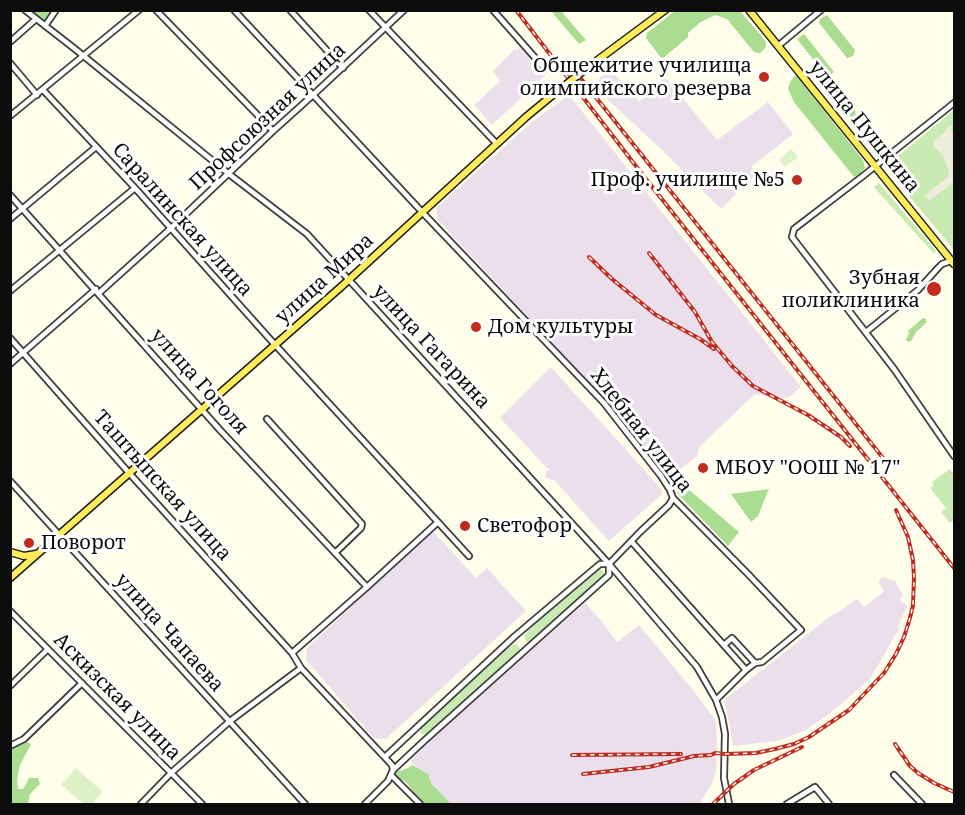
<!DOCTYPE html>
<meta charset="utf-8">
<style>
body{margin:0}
#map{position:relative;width:965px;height:815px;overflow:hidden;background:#fffeeb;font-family:"Noto Serif",serif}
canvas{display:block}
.frame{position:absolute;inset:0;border:12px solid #0c0c0c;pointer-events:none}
</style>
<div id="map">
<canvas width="965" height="815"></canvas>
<div class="frame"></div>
</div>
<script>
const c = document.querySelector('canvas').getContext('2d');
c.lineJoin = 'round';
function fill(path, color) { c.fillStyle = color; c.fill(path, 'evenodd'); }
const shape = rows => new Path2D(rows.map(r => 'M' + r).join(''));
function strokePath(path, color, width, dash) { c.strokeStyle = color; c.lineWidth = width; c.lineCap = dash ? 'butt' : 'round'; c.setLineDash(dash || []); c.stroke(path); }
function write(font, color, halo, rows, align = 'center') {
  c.font = font + ' "Noto Serif",serif'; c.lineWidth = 6; c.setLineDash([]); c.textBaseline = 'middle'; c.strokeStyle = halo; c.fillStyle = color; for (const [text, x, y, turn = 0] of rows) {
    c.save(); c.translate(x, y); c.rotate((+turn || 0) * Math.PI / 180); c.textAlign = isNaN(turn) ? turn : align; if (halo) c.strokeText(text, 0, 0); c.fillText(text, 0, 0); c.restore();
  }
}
fill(shape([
 [523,46,546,75,492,125,474,105,500,81,493,71,515,49,517,50],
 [609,68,639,102,665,77,717,140,768,102,793,134,751,167,756,174,721,209,661,149,593,86],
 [569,95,801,387,788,398,755,394,700,446,696,457,673,475,667,476,625,421,437,219,437,207,532,122],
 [551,367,662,490,661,495,609,541,555,481,545,477,546,471,549,470,500,418],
 [433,531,476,578,487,568,526,611,386,739,374,738,306,660,307,648],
 [882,577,895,581,904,596,899,599,907,606,898,626,900,627,870,679,828,715,804,731,778,741,733,746,730,726,724,700,832,615,837,613,857,599,864,607,884,591,878,582],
 [585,603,600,619,617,642,639,625,693,690,716,721,717,750,714,751,717,765,713,782,701,801,704,804,451,804,414,765,411,761,429,741]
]), '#ebdfeb');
fill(shape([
 [954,110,954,250,885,167],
 [879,183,936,251,934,254,874,187],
 [950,469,954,475,954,520,950,523,941,512,946,508,930,488,934,486,932,482],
 [601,569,605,574,602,580,531,641,527,642,524,636,538,619,594,572],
 [516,644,520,648,517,654,426,735,421,734,420,728,504,649]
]), '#c9eab3');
fill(shape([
 [29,11,55,11,45,23],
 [551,11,561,11,586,40,579,44],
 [675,11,740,11,759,33,766,42,766,47,760,53,754,52,727,19,715,15,701,22,688,33,688,37,662,59,646,38,647,33],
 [827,15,855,50,853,56,847,58,819,23,820,19],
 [804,34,834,72,827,77,797,39],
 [796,75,863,160,865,168,859,175,854,177,794,102,788,89,790,82],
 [838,93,844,97,845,102,848,108,855,110,856,118,850,118,835,99],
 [923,318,925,318,927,322,917,331,911,341,908,342,906,340,909,333,908,331],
 [681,483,739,532,728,546,677,493],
 [769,489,758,516,751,522,731,494],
 [28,742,31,744,20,765,17,779,18,789,23,789,29,778,38,778,40,784,30,794,28,804,11,804,10,747],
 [412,765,428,774,431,783,451,804,429,804,419,801,419,797,415,794,406,782,395,776,396,772,408,768]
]), '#aadc92');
fill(shape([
 [791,149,798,157,785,167,779,160],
 [76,768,103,792,92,804,84,804,61,785]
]), '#dcf1c5');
fill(shape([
 [954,124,951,131,954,135,954,182,929,201,925,195,949,176,948,169,942,154,934,147,933,143,935,139,946,131,949,126]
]), '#eeecda');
const minor = shape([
 [25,10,75,49,229,174,307,234,609,564,697,667,716,700,722,717,725,734,724,778,729,804],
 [156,10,273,131],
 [234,10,423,213,604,403,661,476,670,490,673,498,748,574,801,630,762,662,755,663,746,670,716,700],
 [290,10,343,68],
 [369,10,497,144],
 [493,10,545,69],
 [45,26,56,10],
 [10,42,36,19],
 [778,46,821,10],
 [10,63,37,95],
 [43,90,135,188,268,337,469,556],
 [954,103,863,176,794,229,792,237,894,369,954,456],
 [10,116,139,10],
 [10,195,220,430,367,587],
 [10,219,96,147],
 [10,291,135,188],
 [99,293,170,229,273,131,313,95,404,10],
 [866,332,918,290,938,268,942,264,954,260],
 [10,338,130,474,292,653,301,668,392,765,393,770],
 [10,364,96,289],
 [267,419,362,524,361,528,336,552],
 [10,481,305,804],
 [631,541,746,670],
 [10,611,202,804],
 [724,645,732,638,755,663],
 [292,653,367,587,438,522],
 [10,686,48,649],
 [10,746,24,739,82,683],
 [385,757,515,636,600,564,609,564],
 [391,775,420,804],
 [894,775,922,804],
 [141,804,171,773,230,721,301,668],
 [365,804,388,781,393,770,424,741,609,575,609,564,641,531,669,505,673,498],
 [787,804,815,787,829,804]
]);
const major = shape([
 [749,10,954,264],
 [591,65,665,10],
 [10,552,24,556,36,554],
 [10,578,342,286,526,117,555,93]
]);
strokePath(minor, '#3f3f3f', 8);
strokePath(major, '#1d1d1d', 9);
strokePath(minor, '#fff', 4.5);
strokePath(major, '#feec5c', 6);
const rail = shape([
 [516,10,642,174,954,568],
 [567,61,883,458],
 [649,253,695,312,712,342,732,366,753,386,808,415,841,437,850,446],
 [589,257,612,279,656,315,700,339,714,349],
 [895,744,910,766,918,773,934,783,954,792],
 [572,755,681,754],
 [583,774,649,767,694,756,711,755,715,753,725,754,756,753,775,749,794,744,809,737,849,710,884,673,896,654,904,637,910,618,913,605,914,578,913,560,908,537,896,510],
 [713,804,734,784,754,770,802,747]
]);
strokePath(rail, '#c12c1f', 4);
strokePath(rail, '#fff', 1.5, [4.5]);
const majorBridge = shape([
 [555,93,591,65]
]);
strokePath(majorBridge, '#1d1d1d', 9, []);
strokePath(majorBridge, '#feec5c', 6);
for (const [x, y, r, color] of [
 [764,77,6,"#c12c1f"],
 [797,180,6,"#c12c1f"],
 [934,289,8,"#c12c1f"],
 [476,327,6,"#c12c1f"],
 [703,468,6,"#c12c1f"],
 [465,526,6,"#c12c1f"],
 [29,543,6,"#c12c1f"]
]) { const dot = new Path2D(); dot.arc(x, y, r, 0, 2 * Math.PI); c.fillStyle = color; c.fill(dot); strokePath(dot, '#fff', 2); }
write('20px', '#0c0c0c', '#fff', [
 ["Общежитие училища",752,66,"right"],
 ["олимпийского резерва",752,89,"right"],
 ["Проф. училище №5",785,180,"right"],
 ["Зубная",920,278,"right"],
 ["поликлиника",920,301,"right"],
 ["Дом культуры",488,327],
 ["МБОУ \"ООШ № 17\"",715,468],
 ["Светофор",477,526],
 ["Поворот",41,543]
], 'left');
write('20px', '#0c0c0c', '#fff', [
 ["Профсоюзная улица",268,117,-43],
 ["улица Пушкина",864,127,51],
 ["Саралинская улица",182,220,48],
 ["улица Мира",325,279,-42],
 ["улица Гагарина",431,347,47],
 ["улица Гоголя",199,382,48],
 ["Хлебная улица",641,431,52],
 ["Таштыпская улица",162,486,48],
 ["улица Чапаева",169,633,48],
 ["Аскизская улица",117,697,45]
]);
</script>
